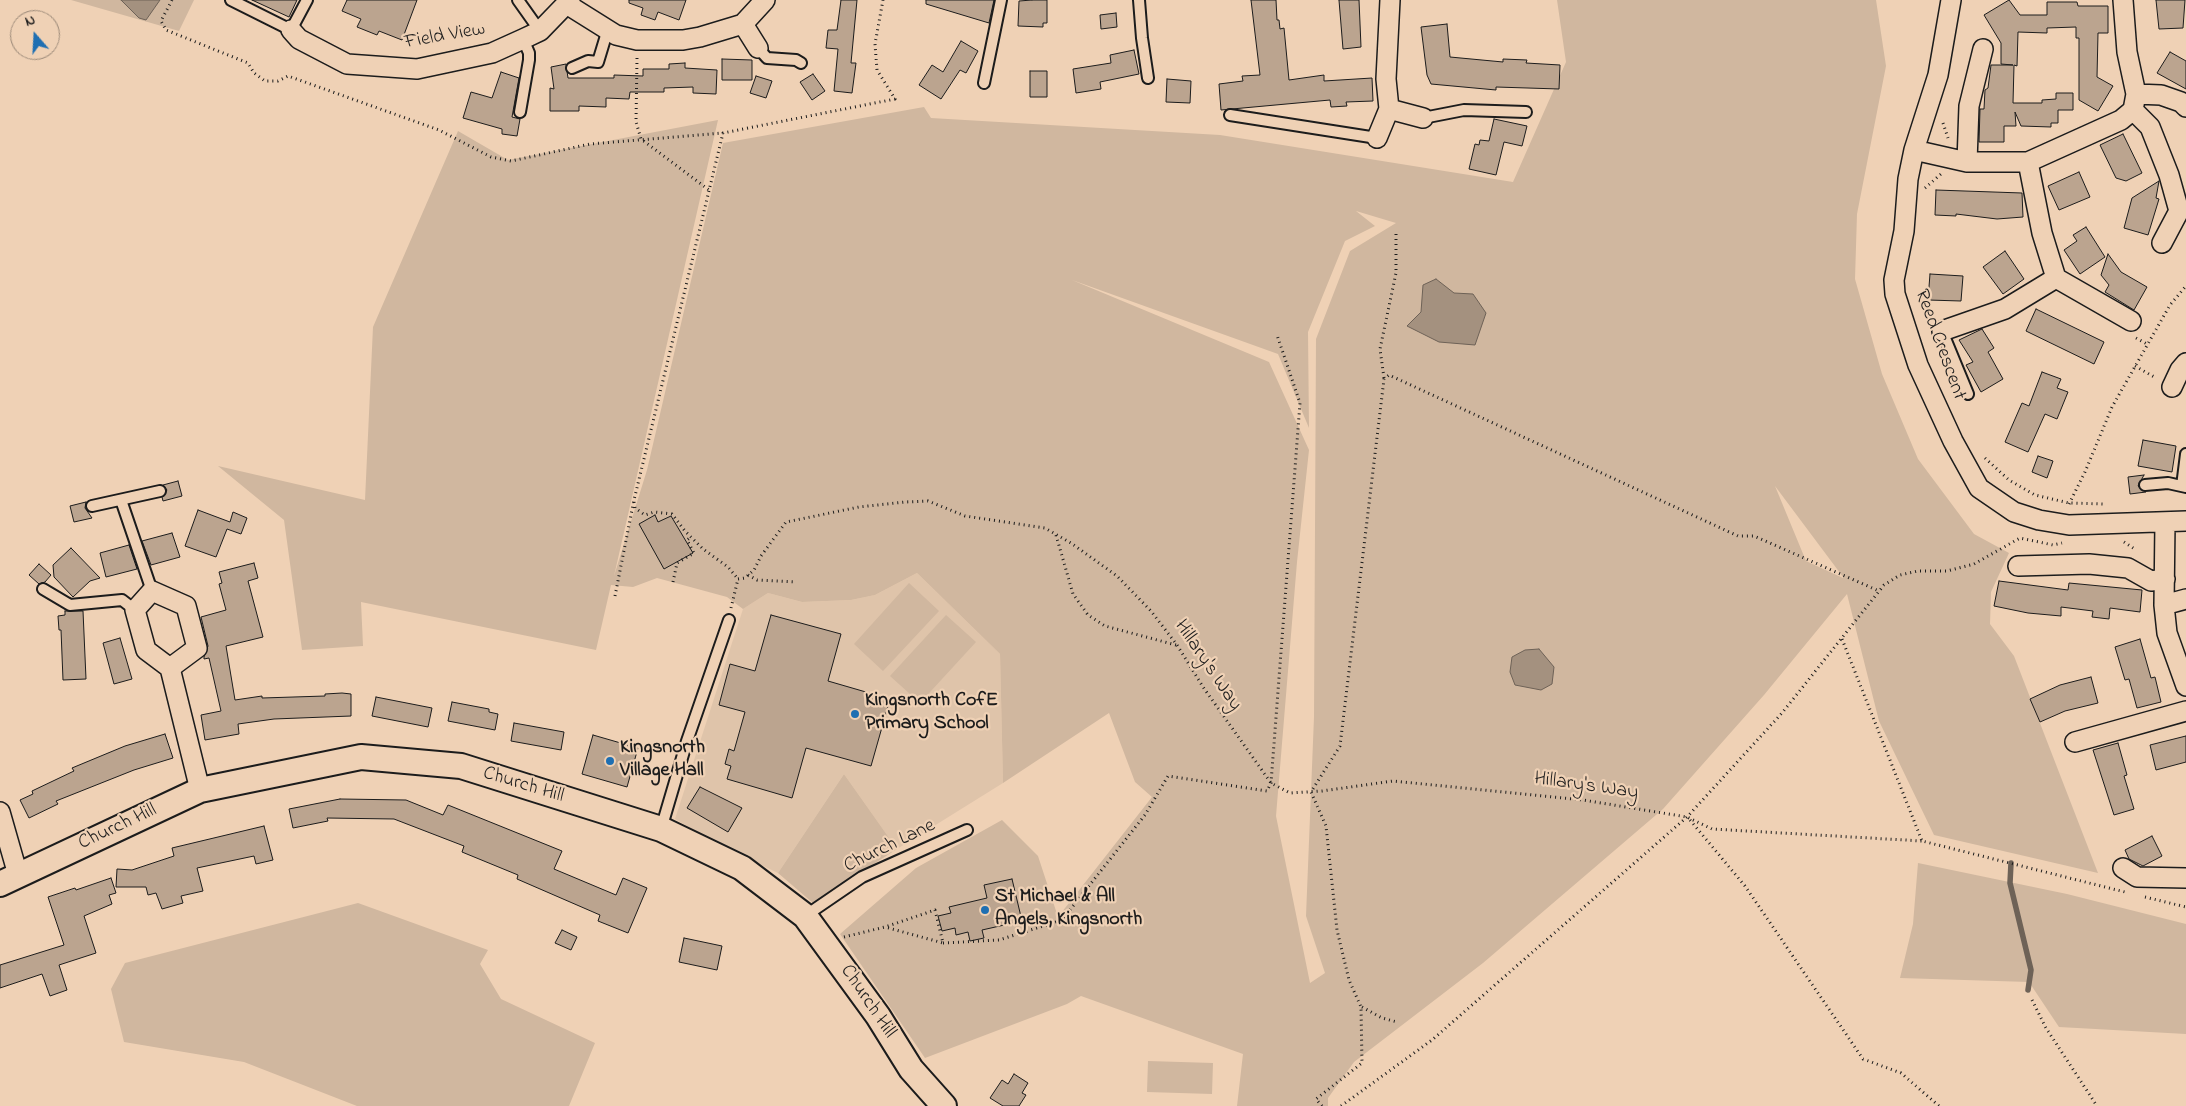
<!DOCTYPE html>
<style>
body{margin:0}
#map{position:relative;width:2186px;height:1106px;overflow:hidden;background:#efd1b5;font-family:"Indie Flower",sans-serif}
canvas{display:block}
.north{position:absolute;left:10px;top:10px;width:50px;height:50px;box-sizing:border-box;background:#efd1b5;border:1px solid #9b8978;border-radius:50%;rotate:341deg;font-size:14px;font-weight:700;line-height:20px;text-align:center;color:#1c1c1c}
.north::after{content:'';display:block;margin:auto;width:18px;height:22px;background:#1f6fb2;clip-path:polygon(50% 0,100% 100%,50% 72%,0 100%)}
</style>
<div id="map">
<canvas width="2186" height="1106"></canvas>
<div class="north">N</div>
</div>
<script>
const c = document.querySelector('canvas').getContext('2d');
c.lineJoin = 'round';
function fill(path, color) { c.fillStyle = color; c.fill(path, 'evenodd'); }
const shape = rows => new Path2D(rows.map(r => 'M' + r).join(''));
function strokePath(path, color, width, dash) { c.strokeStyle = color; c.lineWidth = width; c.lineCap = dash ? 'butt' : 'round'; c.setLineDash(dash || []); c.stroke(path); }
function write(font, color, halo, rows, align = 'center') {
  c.font = font + ' "Indie Flower",sans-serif'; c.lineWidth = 4.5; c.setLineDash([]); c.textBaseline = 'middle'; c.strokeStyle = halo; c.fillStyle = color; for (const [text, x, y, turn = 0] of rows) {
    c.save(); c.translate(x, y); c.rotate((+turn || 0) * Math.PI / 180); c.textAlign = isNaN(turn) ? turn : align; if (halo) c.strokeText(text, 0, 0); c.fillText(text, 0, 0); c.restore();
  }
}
fill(shape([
 [917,573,1000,654,1003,783,897,849,844,774,778,873,724,847,675,819,743,609,768,593,802,602,851,600,875,595]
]), '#dfc4aa');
fill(shape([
 [71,0,194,0,179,31],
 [1557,0,1876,0,1886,66,1857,214,1855,279,1882,374,1918,459,1974,534,2009,553,1991,592,1990,624,2014,656,2098,873,1934,835,1879,721,1847,594,1764,695,1663,809,1483,963,1354,1062,1328,1098,1328,1106,1237,1106,1243,1054,1081,996,1067,1004,925,1058,840,934,916,868,1002,820,1038,856,1058,917,1152,797,1135,782,1109,713,1003,783,1000,654,917,573,875,595,851,600,802,602,768,593,743,609,727,597,657,578,633,587,611,585,596,650,361,602,363,646,302,650,284,520,218,466,365,500,373,327,458,131,508,160,718,120,614,576,647,470,723,143,924,107,931,118,1220,135,1513,182,1566,62],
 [1356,211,1396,223,1350,251,1316,339,1314,717,1306,916,1325,973,1310,983,1276,816,1297,562,1309,450,1269,362,1072,280,1278,354,1309,428,1308,332,1345,241,1375,226],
 [1775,486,1843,577,1843,578,1806,561],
 [909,583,939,611,883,671,854,644],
 [946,615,976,642,920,703,890,676],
 [844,774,897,849,813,903,778,873],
 [1918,863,2067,894,2186,924,2186,1034,2059,1027,2029,982,1900,978,1913,924],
 [358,903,488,950,480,964,501,999,595,1043,569,1106,357,1106,244,1062,124,1042,111,989,125,963],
 [1148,1061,1213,1063,1212,1094,1147,1092]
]), '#d0b79f');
const water = shape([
 [121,0,160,0,146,20,139,18,121,0],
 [1436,279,1454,293,1473,294,1486,313,1475,345,1439,342,1407,326,1421,312,1423,285,1436,279],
 [1539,649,1554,667,1552,684,1541,690,1515,685,1510,672,1512,657,1525,650,1539,649]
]);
fill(water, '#a4917f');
strokePath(water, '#6e6257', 1);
strokePath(shape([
 [2011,863,2010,883,2031,970,2028,990]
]), '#6e6257', 5.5);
const building = shape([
 [252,0,297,0,289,17,252,0],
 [347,0,417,0,402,40,379,31,377,35,357,27,361,19,342,11,347,0],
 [629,0,686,0,679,20,658,12,655,20,641,15,643,8,629,3,629,0],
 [841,0,857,0,851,63,856,63,852,93,834,91,838,49,826,48,828,30,837,30,841,0],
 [926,0,994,0,989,23,926,4,926,0],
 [1032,0,1047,0,1047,23,1043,23,1043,27,1018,26,1019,1,1032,0],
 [1251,0,1276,0,1277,20,1279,20,1280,29,1284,28,1289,80,1324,75,1324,81,1372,78,1373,101,1346,102,1347,106,1331,107,1330,100,1221,110,1219,84,1243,81,1242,76,1260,75,1251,0],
 [1339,0,1359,0,1361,47,1343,49,1339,0],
 [2009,0,2020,15,2047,15,2047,2,2077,2,2078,6,2108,6,2108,33,2098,33,2097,77,2113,86,2098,111,2079,100,2079,38,2076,38,2076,27,2047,28,2047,33,2018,32,2017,66,2014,65,2013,103,2042,103,2042,100,2056,99,2056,93,2073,93,2073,110,2058,110,2058,123,2051,123,2051,127,2021,126,2015,112,2016,126,2004,126,2004,142,1979,142,1980,109,1984,109,1985,90,1988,88,1991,65,2013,65,2001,64,2001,43,1984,15,2009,0],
 [2156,0,2185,0,2183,28,2159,29,2156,0],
 [1116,13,1117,27,1101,29,1100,15,1116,13],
 [1447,24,1450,57,1503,62,1503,59,1527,60,1526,63,1560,65,1559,89,1496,87,1496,90,1431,84,1427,75,1421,27,1447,24],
 [961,41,978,51,966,73,960,70,941,99,919,85,932,65,943,72,961,41],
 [1134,50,1139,74,1100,82,1101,89,1076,93,1073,69,1111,63,1110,55,1134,50],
 [2170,52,2186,61,2186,89,2157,73,2170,52],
 [722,59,752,60,752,80,722,80,722,59],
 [685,63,685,68,717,70,716,94,693,93,693,87,664,88,664,92,630,92,629,99,606,98,606,107,579,106,579,111,550,111,550,88,554,89,551,67,566,64,568,78,614,78,614,75,643,76,643,69,669,69,669,64,685,63],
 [1030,71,1047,71,1047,97,1030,97,1030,71],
 [501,72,519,78,512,117,520,119,517,136,502,134,502,129,463,118,471,92,492,98,501,72],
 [813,74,825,91,812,100,800,82,813,74],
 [756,76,772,81,766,98,750,93,756,76],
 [1167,79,1191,81,1190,103,1166,102,1167,79],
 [1494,119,1527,126,1522,146,1504,142,1496,175,1469,169,1475,144,1479,145,1480,140,1489,141,1494,119],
 [2123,134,2142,173,2126,181,2116,178,2100,145,2123,134],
 [2079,172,2090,197,2059,210,2048,186,2079,172],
 [2159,181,2156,198,2159,199,2148,235,2124,228,2132,198,2159,181],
 [1936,190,2022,193,2023,217,1997,219,1956,214,1956,216,1935,215,1936,190],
 [2086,227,2105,257,2080,274,2064,250,2077,241,2073,235,2086,227],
 [2005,251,2024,279,2003,294,1983,267,2005,251],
 [2108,254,2121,272,2147,287,2134,310,2105,292,2109,285,2101,275,2108,254],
 [1930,274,1963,276,1961,301,1928,300,1930,274],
 [2036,309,2104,342,2094,364,2026,331,2036,309],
 [1982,329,1994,348,1988,352,2003,379,1981,392,1966,365,1973,362,1959,340,1982,329],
 [2042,372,2061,379,2057,388,2068,392,2057,419,2045,414,2028,452,2005,442,2022,403,2029,406,2042,372],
 [2143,440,2176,446,2172,472,2138,466,2143,440],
 [2038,456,2053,461,2047,478,2032,472,2038,456],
 [2144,475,2138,486,2146,492,2130,494,2128,477,2144,475],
 [178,481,182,496,163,501,162,497,167,490,163,485,178,481],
 [86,502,85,508,92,518,74,522,70,506,86,502],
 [198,510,230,522,233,512,247,518,241,534,227,529,216,557,185,546,198,510],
 [655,515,658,522,671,516,693,553,664,569,639,524,655,515],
 [172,533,180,557,151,565,142,541,172,533],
 [129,545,137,569,106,577,100,553,129,545],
 [71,548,100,578,90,581,73,597,54,577,53,565,71,548],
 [254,563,258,578,248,581,263,637,226,646,235,700,262,696,262,698,325,696,325,694,342,693,351,694,351,716,274,719,238,724,239,734,205,740,201,715,221,711,209,658,204,659,204,657,208,646,201,617,226,610,219,584,222,583,219,572,254,563],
 [39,564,51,575,45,582,39,584,29,575,39,564],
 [1999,581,2068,590,2069,583,2142,590,2140,612,2110,608,2109,619,2092,617,2093,611,2061,607,2061,616,2028,613,1994,606,1999,581],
 [65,611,83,611,86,679,63,680,61,630,59,630,58,616,65,615,65,611],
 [771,615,841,634,828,681,890,699,871,766,806,748,792,798,727,779,731,766,725,764,729,749,734,751,745,712,719,705,730,664,755,671,771,615],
 [120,638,132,679,114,684,103,643,120,638],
 [2140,639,2151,678,2155,677,2161,702,2137,708,2129,679,2125,680,2115,647,2140,639],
 [2091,677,2098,703,2065,711,2040,722,2030,699,2060,685,2091,677],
 [376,697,432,708,428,727,372,716,376,697],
 [452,702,489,709,489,712,498,714,495,730,448,721,452,702],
 [514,723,564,732,561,750,511,741,514,723],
 [165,734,173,758,134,770,56,801,58,804,29,818,20,800,33,794,32,791,74,771,72,768,125,746,165,734],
 [593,735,638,748,627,787,582,774,593,735],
 [2186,736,2186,762,2156,770,2150,745,2186,736],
 [2118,743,2127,775,2124,776,2134,809,2114,815,2093,750,2118,743],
 [700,787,742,808,728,832,687,808,700,787],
 [340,799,406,800,443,815,448,805,562,851,554,869,616,895,623,878,647,888,628,933,598,921,600,915,517,879,518,875,462,852,464,846,394,819,327,818,328,821,293,828,289,809,340,799],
 [264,826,273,860,256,864,254,856,197,868,203,891,181,896,183,903,162,909,156,893,148,895,146,887,116,887,117,869,132,870,174,856,172,848,264,826],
 [2152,836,2162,856,2143,866,2129,859,2125,850,2152,836],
 [111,878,116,893,109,895,112,904,84,916,96,953,59,965,67,990,50,996,42,974,0,988,0,965,64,945,48,897,75,888,76,890,111,878],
 [1012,879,1022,921,982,930,984,938,970,941,968,932,956,935,955,928,942,931,938,916,951,913,949,907,987,898,984,885,1012,879],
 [562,930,577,937,571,950,555,943,562,930],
 [684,938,722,946,717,970,679,962,684,938],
 [1014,1074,1028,1083,1022,1093,1026,1095,1019,1106,1003,1106,990,1098,1002,1080,1008,1084,1014,1074]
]);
fill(building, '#bba48f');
strokePath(building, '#1c1c1c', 1);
const service = shape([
 [231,0,291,30,307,0],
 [518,0,540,31],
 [1139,0,1142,38,1148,78],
 [758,48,767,58,796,60,801,63],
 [572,68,588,61,598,62,608,29],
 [984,83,1001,0],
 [520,112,529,60,529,53,523,39],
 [1230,115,1377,138],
 [1423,118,1464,110,1526,112],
 [1942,331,1968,394],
 [2145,485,2168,483,2186,487],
 [2182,486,2186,454],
 [121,500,152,591],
 [92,506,160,491],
 [43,589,70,605,122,600,135,610],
 [661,829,687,741,729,620],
 [805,916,862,877,967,830]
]);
const minor = shape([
 [1951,0,1938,75,1914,150,1908,179,1904,231,1894,280,1895,294,1918,365,1953,441,1979,488,2014,512,2039,520,2069,525,2186,521],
 [568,5,616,35,637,40,683,40,700,37,743,24,765,0],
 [743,24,758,48],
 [291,30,299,39,347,64,417,69,492,53,523,39,540,31,570,0],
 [2136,94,2161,95,2181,102,2186,107],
 [1389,109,1423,118],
 [2133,110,2150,127,2169,175,2179,211,2162,243],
 [1377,138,1389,109,1386,79,1390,0],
 [1914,150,1967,162,2028,162,2121,120,2133,110,2136,94,2127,52,2123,0],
 [1967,162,1969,106,1983,49],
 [2056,278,2131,321],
 [1942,331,2005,309,2056,278,2042,233,2028,162],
 [2172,387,2180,370,2186,363],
 [2165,522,2164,605,2167,633,2186,686],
 [2018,566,2089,564,2128,568,2151,581,2165,579],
 [2164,605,2186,599],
 [170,668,197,648,186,606,152,591,135,610,146,650,170,668,200,790],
 [2075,742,2186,711],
 [0,812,18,875],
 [2123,868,2137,877,2186,878]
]);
const tertiary = shape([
 [0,884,200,790,361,757,461,766,661,829,742,868,805,916,878,1016,911,1069,944,1106]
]);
strokePath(service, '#1c1c1c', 14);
strokePath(minor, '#1c1c1c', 22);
strokePath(tertiary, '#1c1c1c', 28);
strokePath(shape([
 [172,0,161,21,166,30,248,63,254,73,265,81,278,81,288,76,439,130,491,157,511,161,590,144,723,133],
 [637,58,636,122,641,139,709,190],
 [1943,123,1948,138],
 [1925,188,1941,174],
 [2136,338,2147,344],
 [2135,366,2156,378],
 [1384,378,1380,349,1396,273,1396,231],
 [1985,458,2009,480,2035,495,2069,503,2105,504],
 [634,502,635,508,645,515,654,512,672,514,685,531,703,549,728,567,738,579],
 [2069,504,2085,472,2112,407,2170,305,2186,286],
 [1056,535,1073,594,1088,615,1105,626,1176,645],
 [2124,542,2136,550],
 [748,575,757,580,796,582],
 [738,579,745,578,754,570,761,556,786,522,859,507,905,502,928,501,965,516,1045,528,1071,543,1117,576,1151,611,1177,645,1203,687,1271,783,1290,793,1322,791,1393,781,1583,800,1687,817,1712,829,1922,841],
 [673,582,677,563,694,553,687,540,691,537],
 [615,596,634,500,723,133,895,99,877,70,875,44,883,0],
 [731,608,738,579],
 [1842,639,1922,841,2125,892],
 [1690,820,1745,886,1863,1059,1901,1073,1939,1106],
 [2145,897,2186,907],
 [844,937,885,927,935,910,943,943,885,927],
 [943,943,999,940,1062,920,1145,815,1168,776,1267,791,1271,783,1300,403,1277,335],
 [2032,1000,2046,1028,2097,1106],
 [1362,1007,1382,1018,1397,1022],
 [1322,1106,1316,1099,1362,1063,1361,1007,1349,980,1337,930,1326,826,1311,792,1340,746,1384,379,1389,375,1738,536,1754,536,1879,591],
 [1341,1106,1432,1040,1687,817,1782,713,1884,585,1900,575,1918,571,1947,571,1974,564,2020,538,2053,545,2062,543]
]), '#1c1c1c', 3, [1, 4]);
strokePath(service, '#efd1b5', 10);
strokePath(minor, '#efd1b5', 19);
strokePath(tertiary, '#efd1b5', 24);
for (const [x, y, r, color] of [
 [855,714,5,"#1f6fb2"],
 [610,761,5,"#1f6fb2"],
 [985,910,5,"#1f6fb2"]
]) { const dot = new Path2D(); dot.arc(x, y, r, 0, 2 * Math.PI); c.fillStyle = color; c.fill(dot); strokePath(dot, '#efd1b5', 2); }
write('20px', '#1c1c1c', '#efd1b5', [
 ["Field View",445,37,-10],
 ["Reed Crescent",1939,345,70],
 ["Hillary's Way",1207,666,56],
 ["Church Hill",523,786,17],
 ["Hillary's Way",1586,787,8],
 ["Church Hill",118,828,-25],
 ["Church Lane",890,847,-26],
 ["Church Hill",867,1002,56]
]);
write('bold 20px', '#1c1c1c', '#efd1b5', [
 ["Kingsnorth CofE",865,702],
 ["Primary School",865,725],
 ["Kingsnorth",620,749],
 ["Village Hall",620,772],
 ["St Michael & All",995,898],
 ["Angels, Kingsnorth",995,921]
], 'left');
</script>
